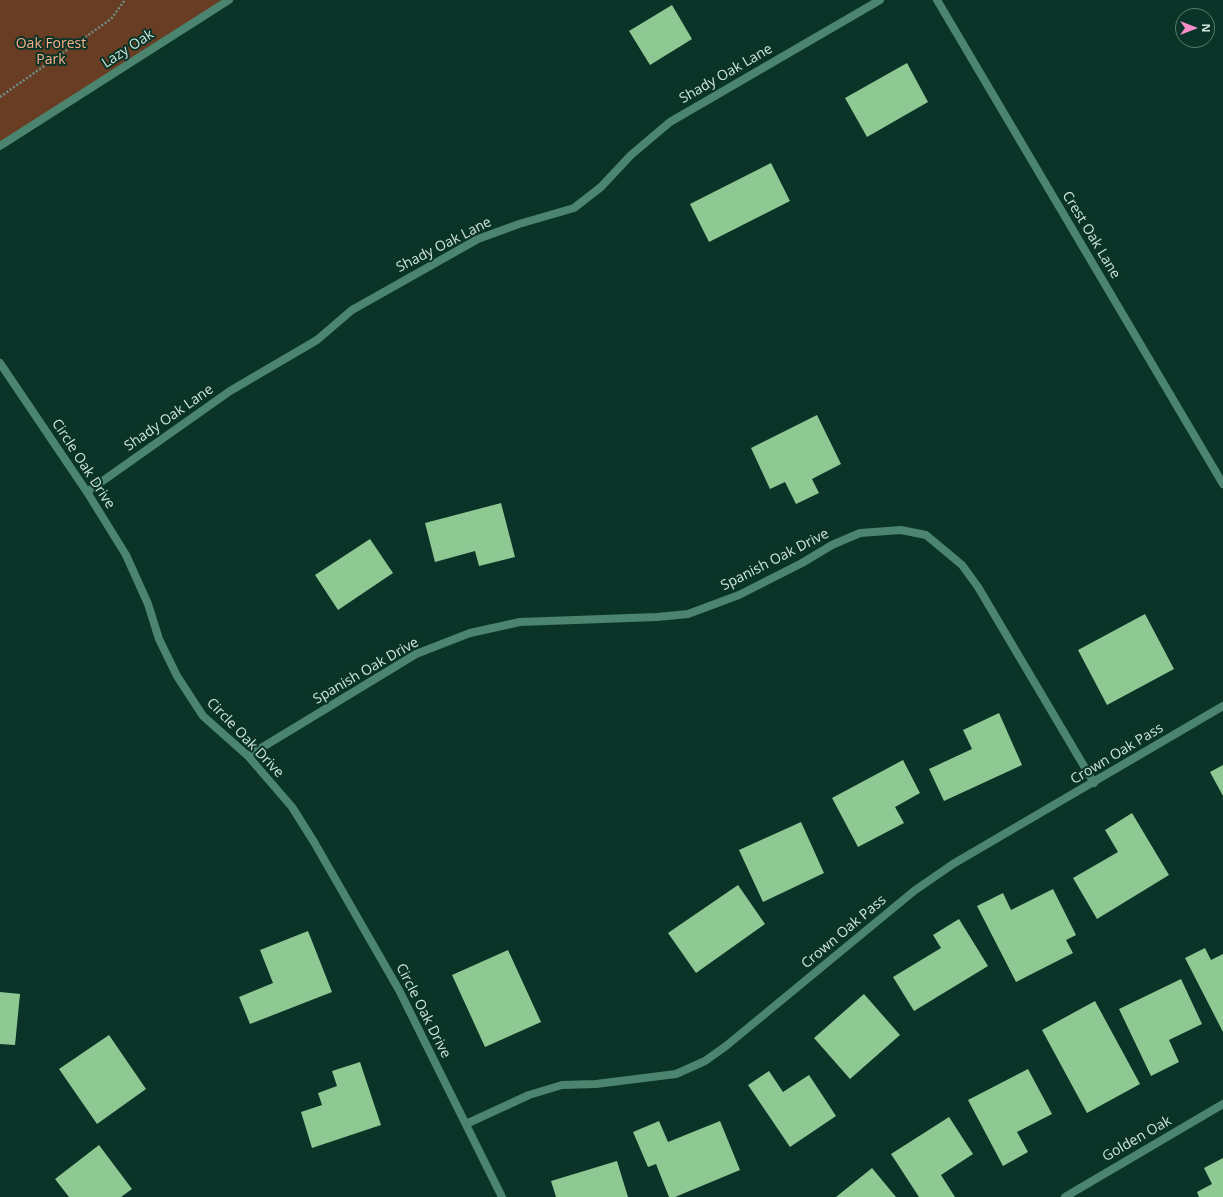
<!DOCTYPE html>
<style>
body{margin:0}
#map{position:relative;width:1223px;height:1197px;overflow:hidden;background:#0a3427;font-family:"Open Sans",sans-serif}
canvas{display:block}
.north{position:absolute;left:1175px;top:8px;width:40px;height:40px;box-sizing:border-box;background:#0a3427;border:1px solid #597b6f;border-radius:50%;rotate:90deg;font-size:11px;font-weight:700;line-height:16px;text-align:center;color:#cfe5db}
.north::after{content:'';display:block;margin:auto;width:14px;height:18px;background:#f98fc9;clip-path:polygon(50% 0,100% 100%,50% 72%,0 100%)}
</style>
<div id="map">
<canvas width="1223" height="1197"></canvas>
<div class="north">N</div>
</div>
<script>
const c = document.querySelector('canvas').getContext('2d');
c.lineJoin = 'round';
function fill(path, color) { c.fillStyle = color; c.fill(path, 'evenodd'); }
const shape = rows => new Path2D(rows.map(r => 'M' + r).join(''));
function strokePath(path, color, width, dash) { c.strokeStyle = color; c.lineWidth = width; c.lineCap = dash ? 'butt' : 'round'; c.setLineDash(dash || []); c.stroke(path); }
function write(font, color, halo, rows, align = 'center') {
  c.font = font + ' "Open Sans",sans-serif'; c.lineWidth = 4; c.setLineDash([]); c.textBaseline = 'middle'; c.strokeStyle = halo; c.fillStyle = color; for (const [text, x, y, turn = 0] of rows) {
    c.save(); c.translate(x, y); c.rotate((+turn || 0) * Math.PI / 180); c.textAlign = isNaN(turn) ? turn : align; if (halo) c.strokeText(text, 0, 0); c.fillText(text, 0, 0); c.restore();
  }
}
fill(shape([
 [0,0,229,0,0,146]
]), '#693c24');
fill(shape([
 [672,5,692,39,650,65,629,31],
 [907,63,928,102,867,137,845,98],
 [771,163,790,201,709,242,690,204],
 [817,415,841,464,812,479,819,493,796,504,785,482,770,489,751,448],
 [501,503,515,557,479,566,475,551,435,562,425,523],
 [370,539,393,573,338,610,315,575],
 [1145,614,1174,669,1107,705,1078,650],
 [999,713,1022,765,944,801,929,769,972,749,963,730],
 [903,760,920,793,895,807,904,823,858,847,832,798],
 [1223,765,1223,796,1210,772],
 [1132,813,1169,875,1097,919,1073,878,1118,852,1105,830],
 [801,822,824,873,763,902,739,850],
 [738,885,765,924,696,973,668,933],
 [1053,889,1076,935,1066,940,1073,953,1016,982,977,906,1003,893,1011,910],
 [959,919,988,966,914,1011,893,977,941,948,933,935],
 [308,931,332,992,250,1024,239,997,273,983,260,950],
 [1205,948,1211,960,1223,954,1223,1032,1185,958],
 [508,950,541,1022,485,1047,452,975],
 [1181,979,1202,1024,1169,1040,1179,1062,1151,1076,1119,1009],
 [0,992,20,994,15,1045,0,1044],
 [864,994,900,1035,850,1079,814,1038],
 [1095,1001,1140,1084,1087,1113,1042,1030],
 [109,1035,146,1089,97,1124,59,1069],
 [360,1062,381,1125,312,1148,301,1112,322,1105,318,1093,337,1086,332,1071],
 [1028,1069,1052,1114,1017,1132,1028,1152,1003,1166,968,1100],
 [769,1071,783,1092,809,1075,836,1116,790,1147,748,1085],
 [949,1117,973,1154,941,1175,955,1197,919,1197,891,1154],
 [659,1121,668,1142,720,1121,740,1170,675,1197,669,1197,656,1164,648,1167,633,1132],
 [99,1145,132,1189,121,1197,69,1197,55,1179],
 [1223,1158,1223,1197,1199,1197,1197,1192,1212,1184,1204,1168],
 [617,1161,628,1197,556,1197,551,1181],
 [872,1168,896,1197,836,1197]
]), '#8ec994');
strokePath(shape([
 [0,97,111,19,125,0]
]), '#708f84', 2.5, [2, 2]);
strokePath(shape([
 [937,0,1223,484],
 [0,146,229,0],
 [0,363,87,492,126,555,148,604,159,639,177,676,203,716,248,756,292,807,314,842,399,990,502,1197],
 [87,492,230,391,317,340,352,310,478,239,519,224,574,208,601,187,631,155,670,122,880,0],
 [248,756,416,654,470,633,520,622,657,617,688,614,739,595,802,563,832,545,860,533,901,530,926,535,962,565,978,587,1094,783],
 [466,1124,529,1095,562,1085,596,1084,676,1074,705,1061,726,1046,914,891,953,864,1223,706],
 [1065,1197,1223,1104]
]), '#4b856f', 8);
write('14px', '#faaf8a', '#0a3427', [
 ["Oak Forest",51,44],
 ["Park",51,60]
]);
write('14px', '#cfe5db', '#0a3427', [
 ["Lazy Oak",128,49,-33],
 ["Shady Oak Lane",726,74,-30],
 ["Crest Oak Lane",1091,235,59],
 ["Shady Oak Lane",444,245,-27],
 ["Shady Oak Lane",169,418,-35],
 ["Circle Oak Drive",83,464,57],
 ["Spanish Oak Drive",775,560,-27],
 ["Spanish Oak Drive",366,671,-30],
 ["Circle Oak Drive",245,738,46],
 ["Crown Oak Pass",1117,754,-31],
 ["Crown Oak Pass",844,932,-40],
 ["Circle Oak Drive",423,1011,63],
 ["Golden Oak",1137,1139,-30]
]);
</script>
